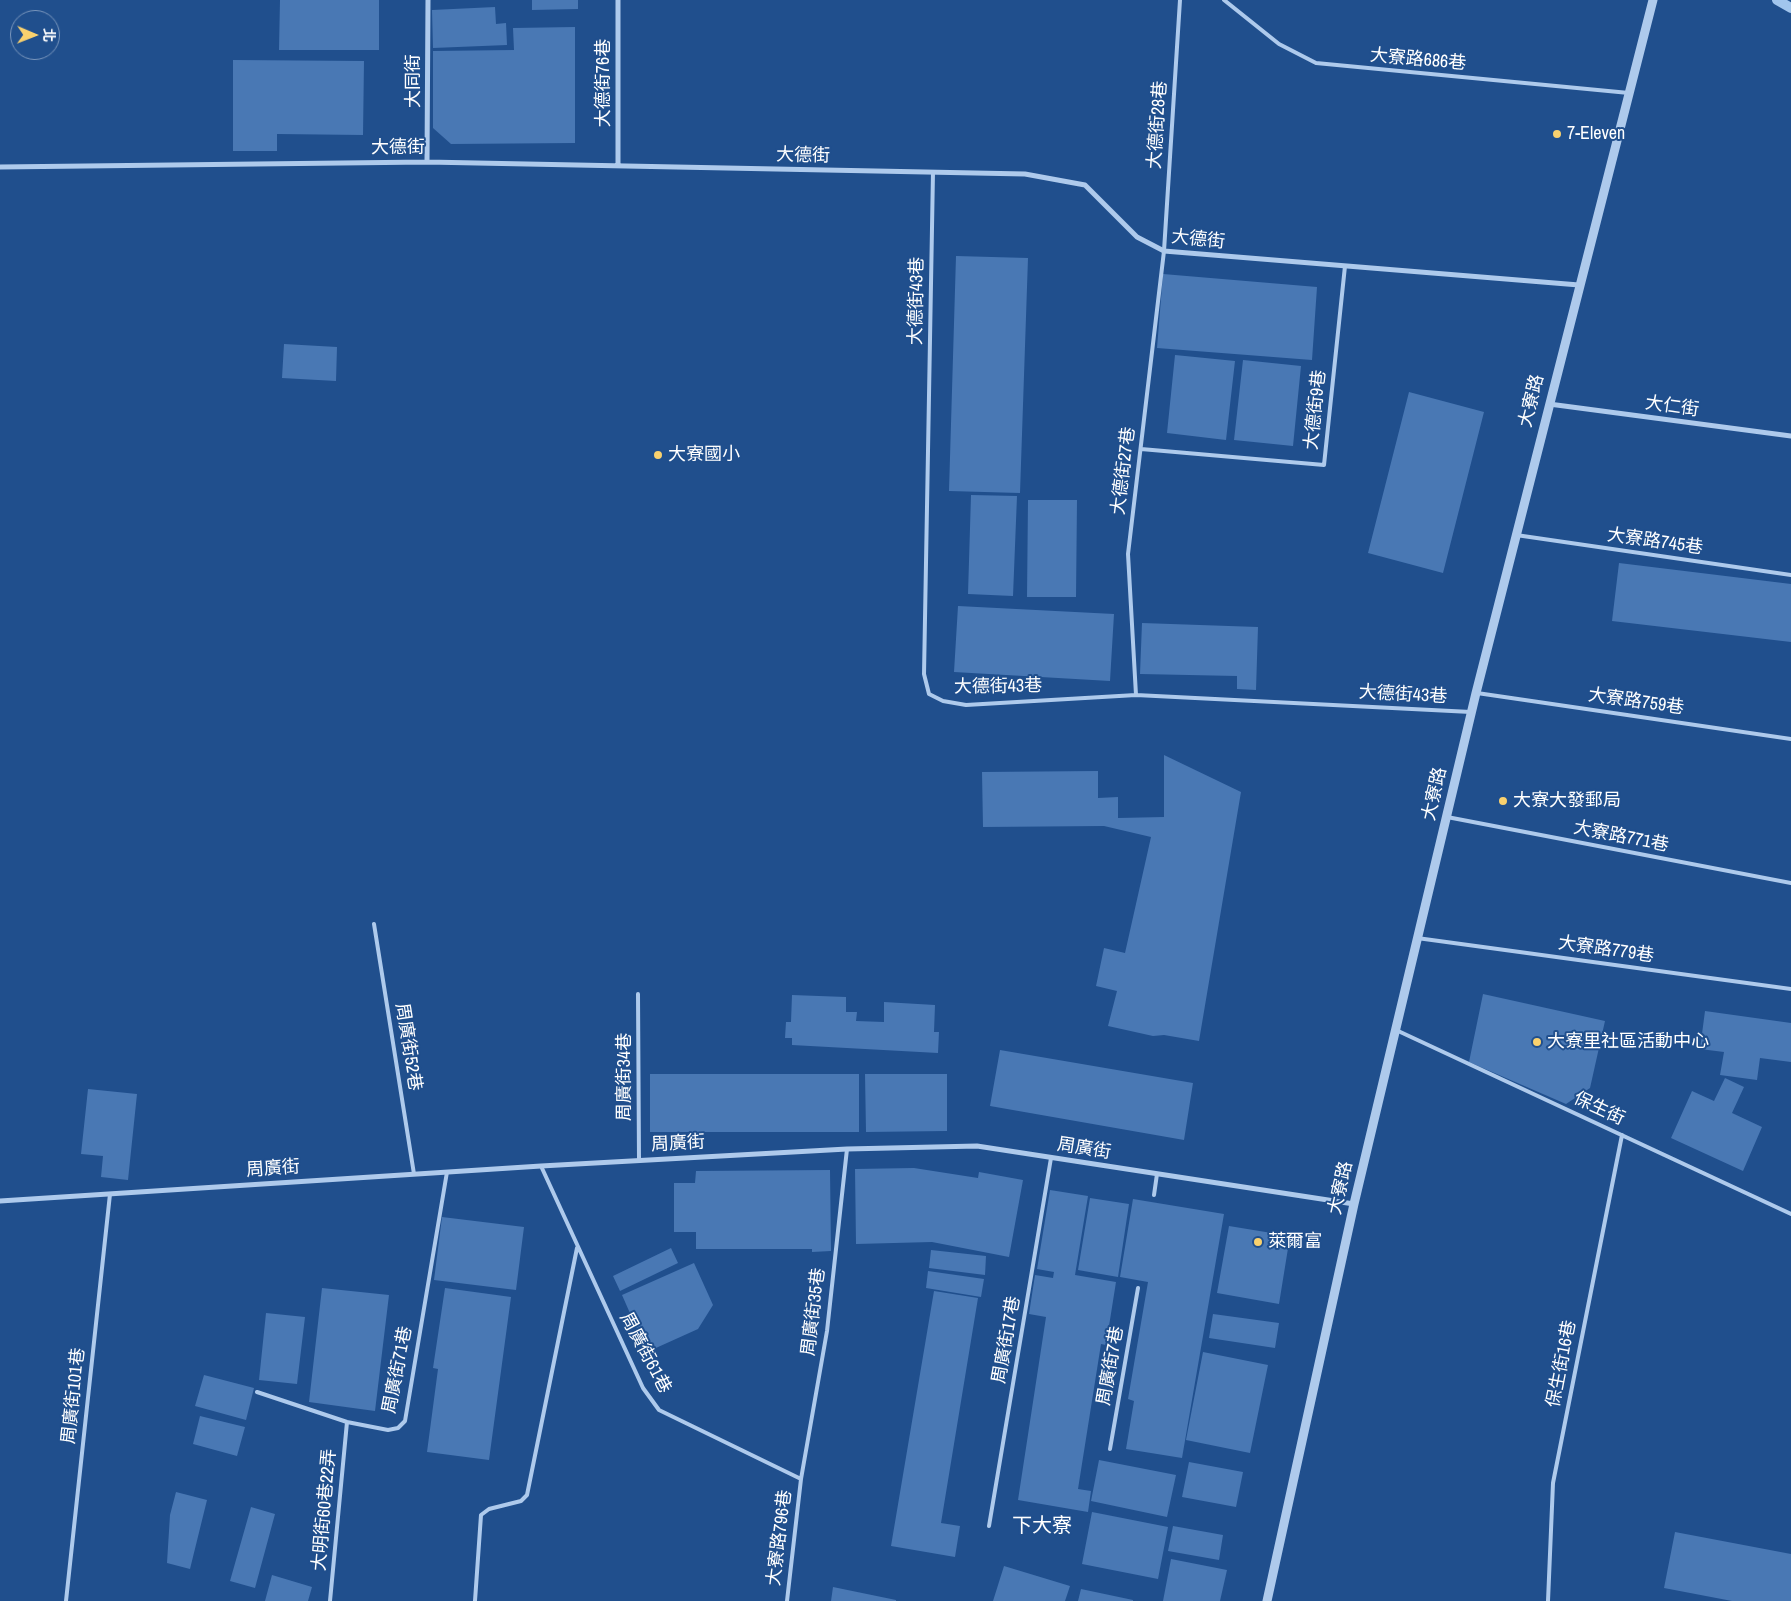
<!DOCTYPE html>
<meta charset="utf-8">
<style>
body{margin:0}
#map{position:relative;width:1791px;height:1601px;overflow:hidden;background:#204f8d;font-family:"Archivo Narrow","Noto Sans TC",sans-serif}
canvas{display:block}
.north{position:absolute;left:10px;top:10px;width:50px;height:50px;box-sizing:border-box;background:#204f8d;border:1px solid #7995bb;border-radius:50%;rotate:91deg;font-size:14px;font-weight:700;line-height:20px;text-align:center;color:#fff}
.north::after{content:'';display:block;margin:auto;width:18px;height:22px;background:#f9d16e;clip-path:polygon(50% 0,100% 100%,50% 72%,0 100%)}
</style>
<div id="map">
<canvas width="1791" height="1601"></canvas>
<div class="north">北</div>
</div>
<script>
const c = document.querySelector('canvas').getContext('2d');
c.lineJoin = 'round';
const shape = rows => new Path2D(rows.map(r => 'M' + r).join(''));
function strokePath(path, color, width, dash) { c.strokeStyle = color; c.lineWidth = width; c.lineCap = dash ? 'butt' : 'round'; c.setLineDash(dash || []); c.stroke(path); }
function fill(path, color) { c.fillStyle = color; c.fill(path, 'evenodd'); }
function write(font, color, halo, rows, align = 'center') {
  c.font = font + ' "Archivo Narrow","Noto Sans TC",sans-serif'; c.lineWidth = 4; c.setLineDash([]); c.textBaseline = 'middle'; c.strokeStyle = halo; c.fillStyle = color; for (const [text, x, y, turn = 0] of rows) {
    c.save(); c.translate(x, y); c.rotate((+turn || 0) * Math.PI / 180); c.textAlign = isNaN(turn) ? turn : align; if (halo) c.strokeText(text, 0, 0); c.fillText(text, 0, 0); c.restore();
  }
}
strokePath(shape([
 [1777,0,1791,8]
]), '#a1c5ed', 10);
fill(shape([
 [280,0,379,0,379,50,279,50],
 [532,0,578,0,578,9,532,10],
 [495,7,496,24,506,23,507,45,433,48,432,10],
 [575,27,575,143,451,144,433,128,433,51,514,50,513,28],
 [233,60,364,61,363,135,277,134,277,151,233,151],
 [956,256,1028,258,1020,493,949,491],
 [1163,274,1317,287,1312,360,1157,348],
 [284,344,337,347,336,381,282,378],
 [1175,355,1235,361,1226,440,1167,433],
 [1243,360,1301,366,1293,446,1234,440],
 [1409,392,1484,412,1443,573,1368,553],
 [971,495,1017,496,1013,596,968,594],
 [1028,500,1077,500,1076,597,1027,597],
 [1619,563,1791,584,1791,642,1612,621],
 [958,606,1114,614,1110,681,954,672],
 [1142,623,1258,627,1256,690,1237,689,1237,676,1140,674],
 [1164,755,1241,792,1199,1041,1164,1035,1153,1036,1108,1026,1117,991,1096,986,1104,948,1125,953,1151,837,1104,826,983,827,982,772,1098,771,1098,798,1118,797,1118,818,1164,817],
 [1483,994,1605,1021,1590,1088,1566,1104,1469,1062],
 [792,995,846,997,846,1012,857,1012,856,1021,884,1022,884,1002,935,1005,934,1032,939,1032,938,1053,792,1045,792,1038,785,1038,786,1022,791,1022],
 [1705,1011,1791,1023,1791,1062,1760,1058,1757,1080,1720,1075,1724,1052,1700,1049],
 [1000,1050,1193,1083,1184,1140,990,1106],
 [650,1074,859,1074,859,1132,650,1132],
 [865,1074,947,1074,947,1131,866,1132],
 [1725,1078,1744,1087,1732,1113,1762,1127,1743,1171,1671,1138,1692,1091,1714,1101],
 [88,1089,137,1094,128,1180,101,1177,103,1156,81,1154],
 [914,1168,978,1178,979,1172,1023,1180,1009,1257,932,1242,856,1244,855,1169],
 [830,1170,831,1251,812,1252,812,1249,696,1249,696,1232,674,1232,674,1183,695,1183,696,1171],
 [1050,1190,1088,1196,1075,1275,1116,1282,1106,1345,1101,1344,1078,1489,1091,1491,1088,1512,1018,1500,1046,1317,1029,1314,1035,1275,1053,1278,1054,1272,1037,1269],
 [1090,1198,1129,1204,1118,1277,1078,1270],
 [1133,1199,1224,1214,1182,1458,1126,1449,1134,1401,1128,1399,1148,1282,1120,1277],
 [442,1217,524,1227,516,1290,434,1280],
 [1229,1226,1290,1236,1279,1304,1217,1293],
 [671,1248,678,1263,620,1291,613,1276],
 [931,1250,986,1256,985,1275,929,1268],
 [694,1263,713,1305,698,1329,647,1352,622,1295],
 [928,1271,984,1279,981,1297,926,1288],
 [322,1288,389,1295,375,1411,309,1402],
 [445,1288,511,1297,489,1460,427,1452,438,1369,433,1368],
 [934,1291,978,1298,941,1523,960,1526,955,1557,891,1546],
 [266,1313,305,1317,297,1384,259,1380],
 [1213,1314,1279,1323,1275,1348,1209,1338],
 [1203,1352,1268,1365,1250,1453,1186,1440],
 [204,1375,254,1388,246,1420,195,1406],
 [200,1416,245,1427,237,1456,193,1444],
 [1099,1460,1176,1475,1167,1517,1091,1501],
 [1189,1462,1243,1472,1236,1507,1182,1497],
 [176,1492,207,1500,190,1569,167,1563,170,1515],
 [251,1507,275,1514,255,1588,230,1581],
 [1092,1512,1168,1527,1158,1579,1082,1564],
 [1173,1526,1223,1535,1219,1560,1168,1551],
 [1675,1532,1791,1554,1791,1601,1732,1601,1664,1588],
 [1171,1559,1227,1570,1220,1601,1163,1601],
 [1004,1566,1070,1586,1065,1601,993,1601],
 [272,1575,312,1587,308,1601,265,1601],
 [833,1587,896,1600,896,1601,831,1601],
 [1081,1589,1133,1600,1133,1601,1078,1601]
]), '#4978b4');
strokePath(shape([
 [1224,0,1279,44,1316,63,1629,93],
 [933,172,924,674,929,694,943,701,966,705,1136,695,1471,712],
 [1141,449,1324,465,1345,266],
 [1516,535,1791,575],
 [1477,693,1791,739],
 [1136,695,1128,554,1164,251,1180,0],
 [1447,817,1791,883],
 [374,924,414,1174],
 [1417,938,1791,989],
 [638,994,639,1160],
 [1396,1030,1791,1214],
 [541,1166,643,1388,659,1410,801,1479],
 [1154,1195,1157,1174],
 [257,1392,347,1422,388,1430,398,1428,405,1421,447,1172],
 [1110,1449,1138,1288],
 [989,1526,1051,1158],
 [66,1601,110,1194],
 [330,1601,347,1422],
 [475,1601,481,1515,489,1509,521,1501,527,1495,577,1248],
 [787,1601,801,1479,827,1331,847,1149],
 [1548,1601,1553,1483,1622,1135]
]), '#aecaec', 4);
strokePath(shape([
 [427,162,428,0],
 [618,166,618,0],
 [0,167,427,162,1025,174,1085,185,1137,237,1164,251,1579,285],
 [1549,404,1791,436],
 [0,1201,541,1166,847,1149,977,1146,1354,1204]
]), '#aecaec', 5);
strokePath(shape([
 [1267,1601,1354,1204,1476,693,1653,0]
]), '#aecaec', 9);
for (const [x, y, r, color] of [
 [1557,134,5,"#f9d16e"],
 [658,455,5,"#f9d16e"],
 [1503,801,5,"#f9d16e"],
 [1537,1042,5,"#f9d16e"],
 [1258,1242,5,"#f9d16e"]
]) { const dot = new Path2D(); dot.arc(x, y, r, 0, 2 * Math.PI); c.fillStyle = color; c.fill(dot); strokePath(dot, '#204f8d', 2); }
write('18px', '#fff', '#204f8d', [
 ["大寮路686巷",1418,60,5],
 ["大同街",414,81,-90],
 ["大德街76巷",604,83,-90],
 ["大德街28巷",1158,125,-86],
 ["大德街",398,148],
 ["大德街",803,156,1],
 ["大德街",1198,240,6],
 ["大德街43巷",917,301,-89],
 ["大寮路",1532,401,-76],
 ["大仁街",1672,407,8],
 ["大德街9巷",1316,410,-84],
 ["大德街27巷",1124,471,-83],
 ["大寮路745巷",1655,542,8],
 ["大德街43巷",998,687,-1],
 ["大德街43巷",1403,695,3],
 ["大寮路759巷",1636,702,8],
 ["大寮路",1435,794,-77],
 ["大寮路771巷",1621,837,11],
 ["大寮路779巷",1606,950,8],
 ["周廣街52巷",408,1047,81],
 ["周廣街34巷",625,1077,-90],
 ["保生街",1599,1109,25],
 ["周廣街",678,1144,-3],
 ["周廣街",1084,1149,9],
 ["周廣街",273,1169,-4],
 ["大寮路",1341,1188,-77],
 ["周廣街35巷",814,1312,-83],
 ["周廣街17巷",1007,1340,-80],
 ["周廣街61巷",645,1353,62],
 ["保生街16巷",1562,1364,-79],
 ["周廣街7巷",1111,1366,-80],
 ["周廣街71巷",398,1370,-79],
 ["周廣街101巷",74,1396,-84],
 ["大明街60巷22弄",325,1510,-85],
 ["大寮路796巷",780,1538,-83]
]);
write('18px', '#fff', '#204f8d', [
 ["7-Eleven",1567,134],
 ["大寮國小",668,455],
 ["大寮大發郵局",1513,801],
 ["大寮里社區活動中心",1547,1042],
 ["萊爾富",1268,1242]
], 'left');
write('20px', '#fff', '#204f8d', [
 ["下大寮",1042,1527]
]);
</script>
